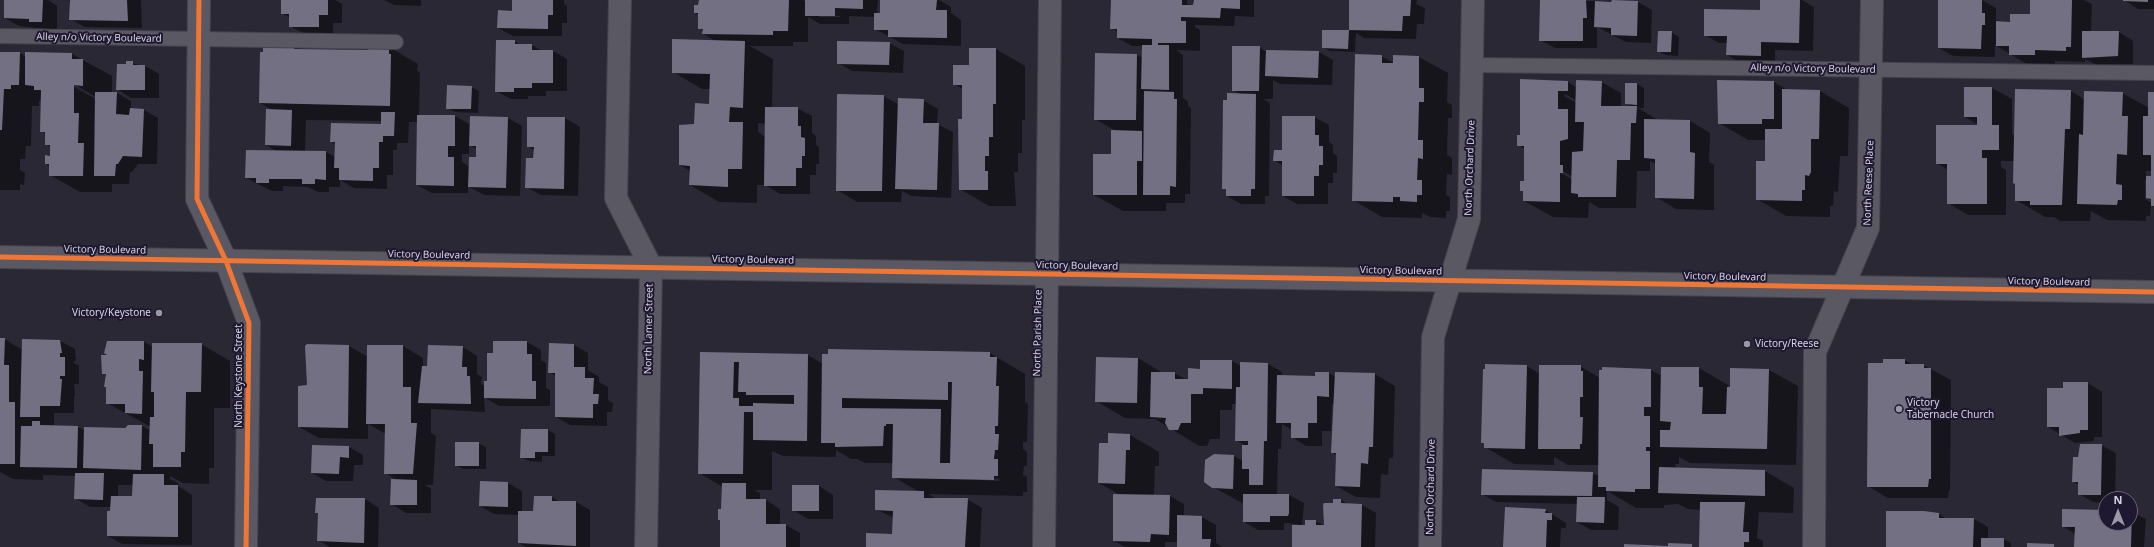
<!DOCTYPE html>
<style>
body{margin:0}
#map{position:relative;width:2154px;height:547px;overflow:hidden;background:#2a2834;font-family:"Noto Sans",sans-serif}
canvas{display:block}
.north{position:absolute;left:2098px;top:491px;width:40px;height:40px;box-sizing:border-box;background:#1e1830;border:1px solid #686378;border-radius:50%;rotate:0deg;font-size:11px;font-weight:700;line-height:16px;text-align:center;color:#d6d3e3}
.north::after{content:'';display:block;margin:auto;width:14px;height:18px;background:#9a97a6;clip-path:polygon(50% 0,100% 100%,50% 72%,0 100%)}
</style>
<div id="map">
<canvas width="2154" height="547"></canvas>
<div class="north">N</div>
</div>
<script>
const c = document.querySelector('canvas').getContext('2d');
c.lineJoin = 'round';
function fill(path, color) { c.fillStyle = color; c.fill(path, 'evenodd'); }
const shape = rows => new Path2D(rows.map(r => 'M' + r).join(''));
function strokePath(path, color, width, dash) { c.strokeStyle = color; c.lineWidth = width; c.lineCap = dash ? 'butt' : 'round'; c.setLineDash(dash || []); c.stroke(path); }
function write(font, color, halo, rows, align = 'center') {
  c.font = font + ' "Noto Sans",sans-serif'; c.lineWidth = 4; c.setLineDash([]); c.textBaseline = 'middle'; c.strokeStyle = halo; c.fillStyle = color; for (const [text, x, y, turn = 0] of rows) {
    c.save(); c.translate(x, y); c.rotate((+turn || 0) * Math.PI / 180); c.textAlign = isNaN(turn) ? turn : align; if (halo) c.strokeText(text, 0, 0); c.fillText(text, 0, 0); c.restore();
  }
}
fill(shape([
 [5,0,48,0,57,6,57,30,19,26,5,18],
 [68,0,141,0,142,28,85,27,70,19,71,2],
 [282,0,335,0,342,4,342,23,333,23,333,35,305,34,290,26,290,18,282,13],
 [384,0,421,0,421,6,394,5],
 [513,0,564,0,564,4,567,6,567,23,562,23,562,36,513,36,498,28,513,12],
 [700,0,803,0,806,2,806,0,878,0,877,14,881,14,881,0,939,0,951,7,951,13,961,20,961,46,903,44,875,29,875,17,849,16,849,24,820,24,808,17,808,42,793,42,793,46,750,46,773,59,772,108,797,108,812,116,812,133,816,136,816,145,819,147,819,164,816,164,816,175,810,175,810,194,780,194,765,185,757,185,757,203,719,202,690,185,690,171,680,165,695,125,710,105,711,89,702,89,673,72,717,42,703,34,704,31,699,28,699,15,695,13,699,6],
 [819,15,840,16,840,17,819,17],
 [758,123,766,124,766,137,758,132],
 [1112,0,1187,0,1187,4,1194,6,1195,0,1254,0,1254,17,1235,16,1234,26,1195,25,1195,27,1200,30,1200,51,1176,50,1183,55,1183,98,1188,101,1188,106,1191,108,1190,194,1185,194,1185,203,1166,203,1166,211,1123,211,1094,195,1112,155,1116,131,1095,119,1137,55,1143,58,1143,46,1132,46,1118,38,1118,32,1111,28],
 [1350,0,1417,0,1416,4,1425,8,1424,24,1417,24,1416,39,1364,38,1356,33,1355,52,1330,51,1323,47,1323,31,1350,31],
 [1541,0,1638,2,1652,10,1651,43,1626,42,1597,27,1597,48,1555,48,1540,40],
 [1761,0,1802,0,1814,7,1813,51,1775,50,1775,64,1741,63,1727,55,1727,43,1719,43,1705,35,1761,11],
 [1939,0,1982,0,1996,8,1996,20,2011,23,2031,15,2031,0,2084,0,2092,4,2091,32,2119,32,2133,41,2133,64,2097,65,2085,59,2085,62,2055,61,2055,66,2030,66,1995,45,1995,57,1953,56,1939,48],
 [2124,0,2154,0,2154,9,2138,9],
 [1671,32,1679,37,1678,56,1666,55,1658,51],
 [514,41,521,45,532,45,542,51,553,51,567,59,567,91,546,91,546,96,528,96,528,99,511,99,496,91],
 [889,43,904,51,903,73,852,71,838,63],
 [294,44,305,50,369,51,389,47,418,64,417,71,420,72,419,116,455,116,471,125,508,118,522,126,520,196,484,195,468,186,468,193,432,193,417,185,418,122,409,122,408,143,397,143,397,150,393,150,393,175,387,175,387,189,354,188,340,180,340,187,329,187,329,192,318,192,308,187,283,186,283,191,272,191,246,178,278,152,266,145,273,110,260,103],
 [306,120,382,121,382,125,331,141,335,144,335,157,326,152,305,152],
 [469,145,477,149,477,158,470,167,462,162,462,154,469,154],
 [1259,47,1267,52,1319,52,1333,60,1332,85,1280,84,1273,80,1273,99,1263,99,1270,103,1269,196,1265,196,1265,204,1241,204,1227,196,1227,190,1223,188,1228,101,1240,94,1233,90],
 [996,49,1025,66,1025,120,1022,120,1022,153,1018,153,1018,172,1014,172,1016,206,989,206,960,189,963,89,954,84,970,66],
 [0,53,20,53,26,57,72,54,112,76,112,93,117,93,131,101,131,109,144,110,158,118,157,164,138,164,132,172,130,172,129,184,112,184,112,192,80,192,50,175,50,166,46,164,51,157,51,147,46,144,46,134,41,131,42,101,39,101,39,106,32,106,31,146,26,146,25,159,20,159,20,170,25,173,24,185,20,184,20,190,0,190],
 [70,82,96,97,96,99,69,84],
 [1381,56,1394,63,1419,57,1448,73,1447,102,1452,105,1452,118,1448,118,1447,155,1452,158,1452,175,1447,174,1446,195,1450,197,1450,211,1446,211,1446,218,1430,217,1422,213,1422,218,1382,217,1353,200],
 [127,62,145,66,159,74,159,98,131,98,117,89],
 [1521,80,1568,82,1577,88,1601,82,1621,93,1621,107,1632,107,1626,104,1626,84,1637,84,1644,88,1644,108,1638,108,1656,119,1656,121,1690,121,1710,133,1709,162,1714,165,1714,210,1676,209,1656,197,1656,164,1650,161,1650,171,1637,171,1636,208,1599,208,1589,202,1588,218,1553,217,1524,201,1524,192,1521,190,1525,182,1525,149,1518,145,1521,136],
 [1565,94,1577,101,1577,103,1564,96],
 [1559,169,1573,177,1573,180,1558,171],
 [1718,81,1774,82,1789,91,1820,91,1849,108,1848,156,1840,156,1838,192,1834,191,1833,206,1830,206,1830,217,1786,216,1757,199,1766,162,1766,140,1748,140,1719,123],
 [471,87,479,91,478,113,455,112,448,108],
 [1992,88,2012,99,2012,134,2015,136,2071,91,2085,100,2122,93,2149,108,2154,93,2154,207,2151,205,2150,216,2146,216,2146,221,2107,220,2091,211,2090,221,2060,221,2054,217,2045,217,2016,200,2014,161,2001,161,2001,167,2006,170,2006,215,1968,215,1948,203,1948,170,1937,163,1980,126,1965,117],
 [2146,171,2152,171,2152,177,2146,177],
 [2145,180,2147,180,2147,198,2152,201,2152,203,2145,199],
 [883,96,898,104,923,100,938,109,937,124,953,132,951,198,911,196,902,191,901,202,857,202,837,190],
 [1314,117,1329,125,1329,142,1333,145,1333,153,1337,156,1337,173,1333,173,1333,183,1328,183,1328,204,1297,204,1283,196,1283,166,1274,160],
 [528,118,565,118,580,127,578,196,541,195,526,187,534,150,528,146],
 [0,339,4,339,23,350,60,341,75,349,76,361,74,361,74,363,79,366,79,384,74,384,75,396,74,396,74,413,54,413,54,427,78,427,85,431,125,429,128,426,142,426,151,431,151,427,107,403,107,376,103,373,109,356,105,353,105,346,144,342,153,347,201,344,230,361,230,408,214,408,214,468,209,468,209,484,183,483,170,476,170,479,178,483,178,486,192,495,192,545,122,544,108,536,111,507,90,507,75,498,76,476,43,475,43,480,13,479,0,472],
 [118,485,134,485,133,497,118,497],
 [494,342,527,342,541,350,541,360,546,363,546,388,550,390,550,406,499,406,484,397,485,412,431,409,431,433,436,436,433,485,425,485,431,489,431,513,406,513,392,504,397,480,385,473,386,434,368,424,368,439,319,438,299,427,308,385,349,346,368,357,368,346,403,346,423,358,423,367,428,367,463,347,477,356,477,374,482,377,481,384,485,386,488,382,494,354],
 [550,344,574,345,588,353,588,370,599,377,599,382,608,387,608,400,613,403,612,412,607,412,607,426,570,425,556,417,556,376,549,372],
 [829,350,990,353,1025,374,1025,402,1028,404,1027,442,1023,442,1023,449,1027,452,1027,466,1024,466,1023,475,1027,477,1027,492,1023,492,1023,496,928,494,937,499,967,499,982,508,980,547,867,547,893,535,894,518,876,509,919,492,894,477,894,463,865,463,857,459,851,459,836,450,836,457,783,456,772,451,772,490,755,490,760,493,760,500,766,500,780,509,780,525,786,525,800,533,800,547,721,547,721,521,719,519,722,510,723,487,699,473,701,353,808,355,823,364,829,355],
 [979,478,999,479,999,481,979,480],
 [1138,358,1163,373,1174,373,1187,380,1201,370,1201,361,1232,361,1241,366,1268,364,1282,372,1282,376,1316,377,1329,373,1336,377,1336,373,1375,374,1395,386,1393,458,1389,458,1388,475,1381,474,1380,498,1356,497,1336,486,1337,455,1332,452,1335,404,1332,404,1331,431,1322,431,1322,446,1306,446,1292,437,1292,430,1282,424,1281,449,1278,449,1277,495,1289,495,1304,503,1302,526,1315,521,1325,526,1334,504,1341,500,1348,504,1362,505,1376,513,1375,547,1293,547,1298,524,1284,523,1284,530,1258,530,1244,522,1244,504,1213,487,1214,455,1234,456,1243,461,1243,444,1236,440,1237,404,1232,404,1232,410,1220,410,1220,439,1210,439,1207,446,1199,446,1155,419,1125,418,1096,401],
 [1884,360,1905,360,1913,365,1923,365,1951,380,1950,490,1949,490,1948,498,1888,498,1868,486],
 [1527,366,1540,374,1580,366,1600,378,1603,368,1651,370,1662,376,1699,368,1728,385,1728,388,1769,370,1798,386,1796,465,1690,463,1679,457,1679,464,1675,464,1675,466,1679,469,1765,471,1794,488,1793,513,1759,512,1757,538,1763,541,1763,547,1700,547,1701,510,1688,509,1678,504,1664,505,1664,508,1636,508,1607,491,1607,500,1619,507,1618,530,1591,530,1577,522,1578,504,1496,502,1482,494,1592,473,1599,476,1599,465,1568,465,1554,457,1554,465,1514,464,1485,447,1485,444,1482,442],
 [2088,383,2102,392,2102,437,2094,437,2094,441,2075,443,2048,427,2064,389],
 [548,430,555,434,555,456,542,456,542,462,529,461,521,457],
 [1109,434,1130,435,1159,452,1159,466,1155,466,1154,495,1170,496,1184,504,1184,516,1202,517,1216,525,1216,543,1222,547,1178,547,1178,542,1165,542,1165,547,1125,547,1114,541,1120,495,1099,483,1109,444],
 [478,443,486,447,486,469,463,469,456,465],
 [2101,445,2116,453,2115,499,2106,499,2106,503,2093,502,2079,494,2079,485,2073,481,2079,458],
 [313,446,349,447,363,455,363,465,354,465,353,481,326,481,312,473],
 [508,483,522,491,522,512,534,512,552,497,560,502,576,502,590,510,590,547,526,547,519,543,519,515,494,514,480,506],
 [793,486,819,486,833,495,833,519,808,519,793,510],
 [365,499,379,508,378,547,330,547,318,540,319,514,316,513],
 [1545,510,1566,523,1566,528,1561,528,1560,547,1504,547],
 [2106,511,2106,523,2130,523,2130,511,2146,519,2144,547,2075,547,2075,534,2063,526],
 [1939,514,1947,519,1974,519,1988,527,1988,539,2004,539,2011,543,2011,547,1887,547]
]), '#0007');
fill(shape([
 [4,0,43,0,42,22,29,22,29,19,4,18],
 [70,0,127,0,128,21,69,20],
 [281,0,328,0,328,15,319,15,319,27,289,27,289,14,281,14],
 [512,0,553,0,553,15,548,15,548,29,497,28,498,10,512,11],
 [699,0,789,0,788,31,773,31,773,35,702,34,703,29,698,29,698,13,694,13,694,5,698,5],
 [805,0,863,0,863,9,835,8,835,16,805,16],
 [880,0,937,0,936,10,947,10,947,38,888,37,888,30,874,30,874,13,880,13],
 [1111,0,1182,0,1182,5,1193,5,1194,0,1240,0,1240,9,1221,8,1220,18,1181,17,1181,21,1186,21,1186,43,1158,43,1158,45,1169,45,1169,90,1141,89,1142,45,1152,45,1152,39,1117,38,1117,29,1110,29],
 [1349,0,1411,0,1410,16,1403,16,1402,31,1349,30],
 [1540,0,1586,0,1587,18,1583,18,1583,41,1539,41],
 [1612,0,1638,1,1637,36,1611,35,1611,28,1594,27,1595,1,1611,2],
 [1760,0,1800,0,1799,43,1761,42,1761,56,1726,55,1727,36,1704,36,1704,9,1760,10],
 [1938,0,1982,0,1982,13,1985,13,1985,25,1982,25,1981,49,1938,48],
 [2030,0,2072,0,2071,47,2066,47,2066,51,2035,50,2035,55,2009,55,2009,46,1996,46,1996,21,2010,22,2010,14,2030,14],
 [2123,0,2148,0,2148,2,2123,1],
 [1322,30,1349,30,1348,49,1322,48],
 [1658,31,1672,31,1671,52,1657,52],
 [2082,31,2119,31,2118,56,2082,58],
 [672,39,745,41,743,108,730,107,729,122,743,122,742,169,728,169,728,187,689,185,690,166,679,165,679,125,694,124,695,103,709,104,710,74,672,73],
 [496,40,515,40,515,44,532,44,532,50,553,50,553,83,532,83,532,88,514,88,514,92,495,92],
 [837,41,890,42,889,65,837,64],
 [263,42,294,43,294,49,368,50,368,46,389,46,389,54,391,54,390,106,259,103,260,52,263,52],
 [1232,46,1260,46,1259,91,1232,91],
 [969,48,996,48,996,104,993,104,993,137,989,137,989,156,985,156,985,171,988,171,988,190,959,190,958,119,962,119,962,85,953,85,953,65,969,65],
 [1266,50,1319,51,1318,78,1265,76],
 [0,52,20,52,19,85,11,85,11,89,4,89,2,130,0,130],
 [25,52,72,53,72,59,83,59,83,86,74,85,74,113,79,113,78,143,84,143,83,176,49,176,49,164,45,164,45,155,50,156,50,145,45,145,45,132,40,132,41,90,34,90,34,86,25,85],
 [1095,53,1137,54,1136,120,1094,120],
 [1355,54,1382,55,1382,63,1393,63,1393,55,1419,56,1419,88,1424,88,1424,102,1419,102,1418,140,1423,140,1423,159,1418,158,1417,180,1422,180,1422,195,1417,195,1417,202,1400,201,1400,197,1393,197,1393,202,1352,201],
 [126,61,133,61,133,65,145,65,145,90,116,90,117,64,126,64],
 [1520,79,1568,81,1568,91,1558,91,1558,109,1568,109,1568,139,1560,141,1560,165,1563,165,1563,173,1560,173,1560,202,1523,201,1523,191,1520,191,1520,181,1524,181,1524,146,1517,146,1517,135,1520,135],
 [1576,80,1602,81,1601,106,1637,106,1636,123,1631,123,1630,160,1617,160,1616,197,1578,197,1578,194,1571,193,1572,152,1583,151,1584,122,1575,122],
 [1717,80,1774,81,1774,119,1762,119,1762,124,1718,124],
 [1625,83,1637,83,1637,105,1625,104],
 [447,85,472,86,471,109,446,109],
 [1964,87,1992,87,1992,125,1999,125,1999,150,1982,150,1982,158,1987,158,1987,204,1947,204,1947,164,1936,164,1936,125,1977,125,1977,117,1964,117],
 [1782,89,1820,90,1819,139,1811,139,1811,172,1809,176,1805,175,1805,190,1802,190,1802,201,1756,200,1756,161,1765,161,1765,129,1782,129],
 [2015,89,2071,90,2070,129,2065,129,2062,205,2030,205,2030,201,2015,201,2015,184,2013,183],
 [1144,91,1174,92,1174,99,1177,99,1176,187,1170,186,1170,195,1143,195],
 [2084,91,2123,92,2122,116,2128,116,2127,155,2117,154,2116,184,2122,185,2122,200,2118,200,2117,205,2077,204,2079,134,2083,135],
 [95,92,117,92,116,114,129,115,130,108,144,109,142,157,123,156,118,164,116,164,115,176,94,176],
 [2148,92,2154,92,2154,206,2151,206,2151,199,2146,198,2146,176,2151,176,2151,155,2143,155,2143,116,2148,116],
 [1227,93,1256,94,1255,189,1251,189,1251,196,1226,196,1226,189,1222,189,1223,100,1227,100],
 [837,94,884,95,882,191,836,191],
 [898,98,924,99,923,123,939,123,937,190,895,189],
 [765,107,798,107,798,126,801,126,801,137,805,138,805,156,802,156,802,168,796,168,796,186,764,186],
 [266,109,292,110,291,146,265,145],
 [381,112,395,112,394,136,383,136,383,142,379,142,379,168,373,168,373,181,339,180,339,168,334,168,335,142,330,142,331,123,381,124],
 [417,115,455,115,455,146,448,146,448,157,454,157,454,186,416,185],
 [470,116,508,117,506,188,468,187,469,157,476,157,476,146,469,146],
 [1282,116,1315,116,1315,135,1319,135,1319,146,1323,146,1323,165,1319,165,1319,176,1314,176,1314,196,1282,196,1282,161,1273,161,1274,150,1282,150],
 [527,117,565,117,564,189,525,188,526,158,533,158,534,147,527,147],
 [1644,119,1690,120,1690,152,1695,153,1694,199,1655,198,1655,159,1644,158],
 [1111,130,1142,131,1142,161,1137,161,1137,195,1093,195,1093,154,1111,154],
 [246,150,326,151,326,180,315,179,315,184,302,184,302,179,269,179,269,183,256,183,256,178,245,178],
 [0,338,5,338,4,365,9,365,9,402,15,402,15,464,0,464],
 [22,339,60,340,62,353,60,353,60,357,65,357,65,376,60,376,60,379,62,379,60,406,40,406,40,417,20,417],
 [107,341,144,341,144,360,139,359,139,371,143,371,142,414,125,413,125,404,106,404,106,387,104,387,106,374,102,374,101,355,107,355,104,353],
 [493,341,527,341,527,354,532,354,532,381,536,381,536,399,484,398,484,381,487,381,487,353,493,353],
 [152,343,202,343,201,392,186,392,185,452,181,452,181,467,153,467,153,444,149,444,150,417,154,417,154,392,151,392],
 [549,343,574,344,574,367,585,367,585,378,594,378,593,394,599,394,598,404,593,404,593,418,555,417,555,373,548,373],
 [307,344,349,345,348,428,298,427,298,386,307,385,305,346],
 [367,345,403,345,403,387,411,387,411,423,417,423,413,474,384,474,385,424,366,424],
 [428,345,463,346,462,367,467,367,467,376,470,376,471,404,418,403,422,366,427,366],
 [828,349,990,352,990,357,997,357,996,386,999,386,998,426,995,426,995,434,999,434,998,450,995,450,994,459,998,459,998,476,994,476,994,480,892,478,893,424,886,424,886,426,884,426,883,446,835,447,835,443,821,443,822,354,828,354],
 [948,382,952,382,950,463,940,463,941,409,842,408,842,398,948,400],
 [700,352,808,354,807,441,753,440,753,412,744,412,743,474,698,474],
 [734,362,739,362,738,392,746,392,746,395,794,395,794,404,753,403,753,406,739,406,739,398,733,398],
 [1096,357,1138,358,1137,403,1095,402],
 [1883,359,1905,359,1905,364,1924,364,1924,368,1931,368,1931,479,1929,479,1928,487,1867,487,1868,363,1883,363],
 [1200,360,1232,360,1232,389,1203,388,1203,394,1191,394,1191,423,1181,423,1178,430,1169,430,1165,423,1166,418,1150,417,1151,372,1175,372,1175,379,1188,379,1188,368,1200,369],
 [1240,362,1268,363,1267,441,1264,441,1263,485,1249,485,1249,469,1242,469,1242,445,1248,445,1248,441,1235,441,1236,387,1240,387],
 [1485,364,1527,365,1525,449,1484,448,1484,443,1481,443,1483,369,1485,369],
 [1539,365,1581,365,1581,371,1583,371,1583,397,1580,397,1580,417,1583,417,1582,444,1580,444,1580,449,1538,449],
 [1602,367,1651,369,1651,407,1644,407,1644,416,1650,416,1650,447,1646,447,1646,451,1650,451,1650,489,1635,489,1635,492,1606,491,1606,487,1598,487,1599,370,1602,370],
 [1661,367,1699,367,1699,387,1703,387,1702,414,1726,414,1727,387,1730,387,1730,368,1769,369,1767,449,1660,447,1660,430,1670,430,1671,422,1660,421],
 [1315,372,1329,372,1329,397,1317,396,1317,423,1308,423,1308,438,1291,438,1291,423,1276,423,1277,375,1315,376],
 [1335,372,1375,373,1373,447,1369,447,1368,464,1361,463,1360,487,1335,486,1336,453,1331,453],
 [2063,382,2088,382,2088,430,2080,430,2080,433,2059,436,2059,427,2047,427,2047,388,2063,388],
 [32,421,40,421,40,425,78,426,77,468,20,467,21,426,32,426],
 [128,425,142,425,141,470,83,468,84,427,125,428],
 [521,429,548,429,548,452,535,452,535,458,520,458],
 [1108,433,1130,434,1130,450,1126,450,1125,484,1098,483,1099,443,1108,443],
 [455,442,479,442,479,466,455,466],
 [2080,444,2102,444,2101,495,2078,495,2078,482,2072,482,2073,457,2078,457],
 [312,445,349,446,349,458,340,457,339,474,311,473],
 [1214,454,1234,455,1233,489,1212,488,1204,482,1205,460],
 [1659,467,1765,470,1765,496,1658,493],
 [1482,469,1593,472,1592,496,1481,495],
 [75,473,104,473,103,500,74,499],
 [133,474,164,474,164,485,178,485,178,537,107,536,107,511,110,511,111,496,132,496],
 [391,479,417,480,417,505,390,505],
 [480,481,508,482,508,507,479,506],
 [722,483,746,483,746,499,766,499,766,524,786,524,786,547,720,547,720,520,718,520,718,509,721,509],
 [792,485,819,485,819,511,792,511],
 [875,490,924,491,924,498,968,498,965,547,866,547,866,533,892,534,893,511,875,510],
 [1113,494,1170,495,1169,535,1151,534,1150,542,1113,541],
 [1243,494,1289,494,1289,513,1288,516,1270,516,1270,522,1243,522],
 [534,496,552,496,552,501,576,501,576,546,518,543,518,511,533,511],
 [1577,497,1605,497,1604,523,1576,522],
 [316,498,365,498,364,543,317,541,318,513,315,513],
 [1333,499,1341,499,1341,503,1362,504,1361,547,1292,547,1292,525,1305,525,1305,520,1316,520,1316,525,1324,525,1323,505,1324,503,1333,503],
 [1700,502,1745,502,1743,532,1749,532,1749,542,1744,542,1744,547,1699,547],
 [1505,507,1546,509,1545,513,1552,513,1552,520,1547,520,1546,547,1503,547],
 [2062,509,2106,510,2106,523,2130,523,2130,510,2132,510,2131,547,2074,547,2075,527,2062,527],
 [1886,511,1924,511,1939,513,1939,518,1974,518,1973,547,1886,547],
 [1177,515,1202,516,1202,539,1211,539,1210,547,1177,547],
 [1981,538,2004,538,2004,547,1981,547],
 [1668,543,1692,544,1692,547,1624,547,1624,544,1668,546],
 [2027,543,2054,544,2054,547,2027,547]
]), '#747084');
const service = shape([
 [0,36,396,42],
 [1473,65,2154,73]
]);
const minor = shape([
 [199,0,197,199,226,261,249,323,246,547],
 [620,0,616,198,651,267,646,547],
 [1044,547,1050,0],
 [1430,547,1433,337,1469,219,1473,0],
 [1814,547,1815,352,1868,228,1872,0]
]);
const secondary = shape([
 [0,257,2154,292]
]);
strokePath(service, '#464350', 16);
strokePath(minor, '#464350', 24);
strokePath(secondary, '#464350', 24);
strokePath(service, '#5a5862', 14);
strokePath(minor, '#5a5862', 22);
strokePath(secondary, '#5a5862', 22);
strokePath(shape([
 [199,0,197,199,226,261,249,323,246,547],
 [0,257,2154,292]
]), '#f07635', 5);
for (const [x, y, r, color] of [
 [159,313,4,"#9a97a6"],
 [1747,344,4,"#9a97a6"],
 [1899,409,4,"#9a97a6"]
]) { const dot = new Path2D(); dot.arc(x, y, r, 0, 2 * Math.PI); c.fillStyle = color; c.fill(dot); strokePath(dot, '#1e1830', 1.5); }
write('10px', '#d6d3e3', '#1e1830', [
 ["Alley n/o Victory Boulevard",99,38,1],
 ["Alley n/o Victory Boulevard",1813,69,1],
 ["North Orchard Drive",1470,168,-88],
 ["North Reese Place",1869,183,-88],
 ["Victory Boulevard",105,250,1],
 ["Victory Boulevard",429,255,1],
 ["Victory Boulevard",753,260,1],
 ["Victory Boulevard",1077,266,1],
 ["Victory Boulevard",1401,271,1],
 ["Victory Boulevard",1725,277,1],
 ["Victory Boulevard",2049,282,1],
 ["North Lamer Street",649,329,-89],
 ["North Parish Place",1038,333,-89],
 ["North Keystone Street",239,376,-90],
 ["North Orchard Drive",1431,487,-89]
]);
write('10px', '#d6d3e3', '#1e1830', [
 ["Victory/Keystone",151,313,"right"],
 ["Victory/Reese",1755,344],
 ["Victory",1907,403],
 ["Tabernacle Church",1907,415]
], 'left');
</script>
